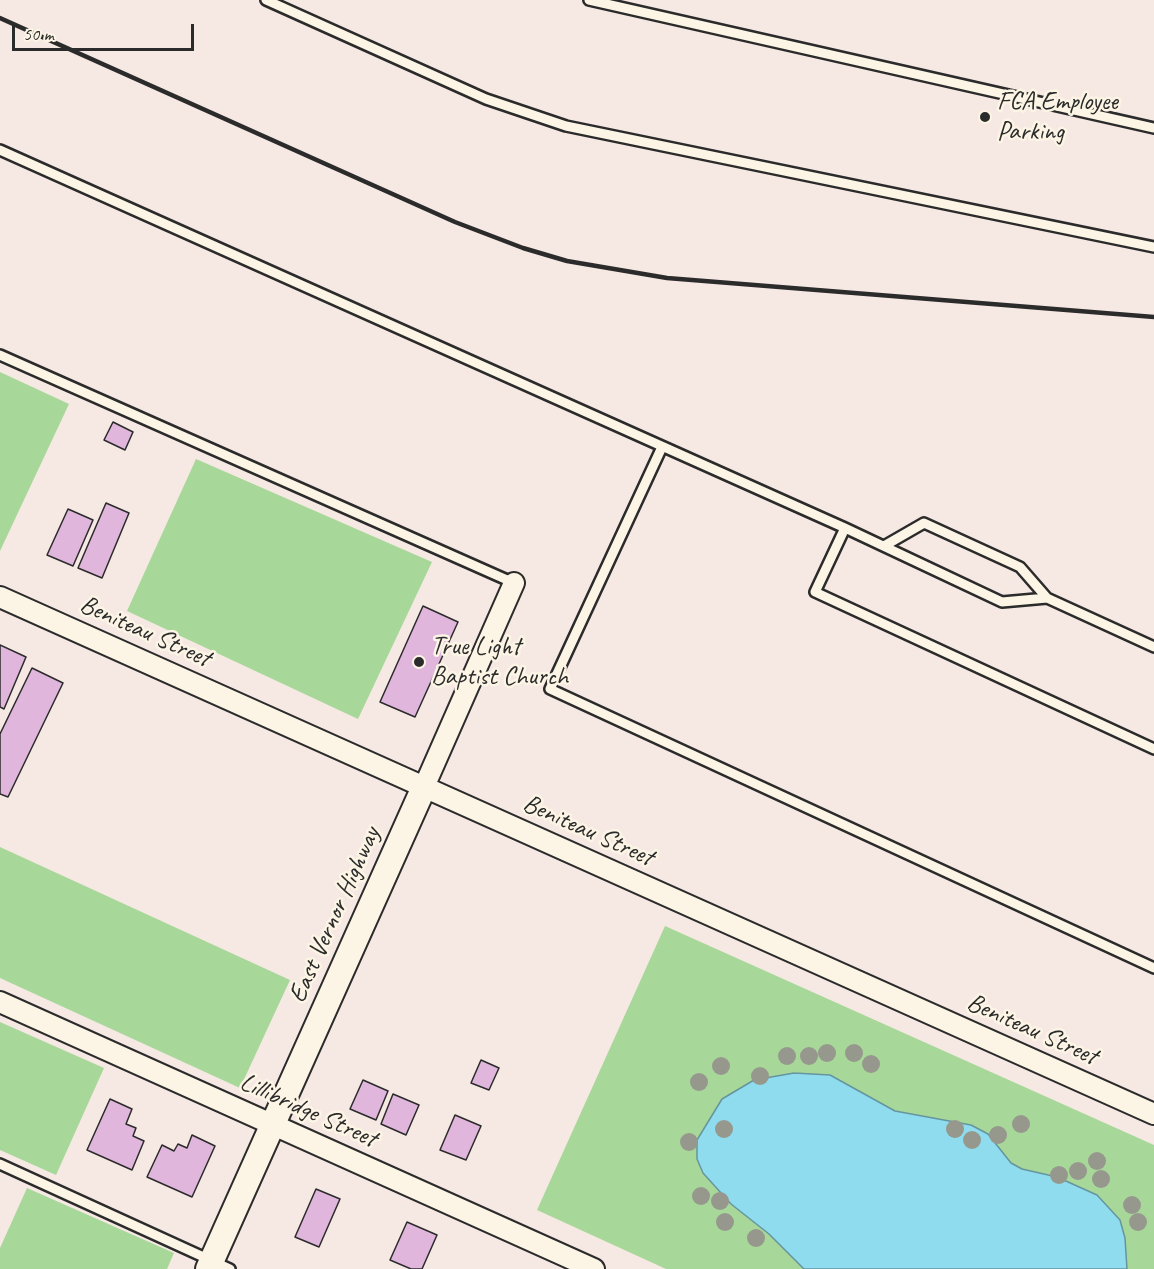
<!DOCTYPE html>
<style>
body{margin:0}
#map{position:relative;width:1154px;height:1269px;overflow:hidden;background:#f6e8e3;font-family:Caveat,sans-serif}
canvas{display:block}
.scale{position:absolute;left:12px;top:24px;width:182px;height:27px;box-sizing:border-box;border:3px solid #2b2b2b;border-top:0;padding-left:8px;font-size:18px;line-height:21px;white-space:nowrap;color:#2b2b2b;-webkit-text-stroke:4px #fcf5e5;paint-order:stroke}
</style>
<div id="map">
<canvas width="1154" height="1269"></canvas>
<div class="scale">50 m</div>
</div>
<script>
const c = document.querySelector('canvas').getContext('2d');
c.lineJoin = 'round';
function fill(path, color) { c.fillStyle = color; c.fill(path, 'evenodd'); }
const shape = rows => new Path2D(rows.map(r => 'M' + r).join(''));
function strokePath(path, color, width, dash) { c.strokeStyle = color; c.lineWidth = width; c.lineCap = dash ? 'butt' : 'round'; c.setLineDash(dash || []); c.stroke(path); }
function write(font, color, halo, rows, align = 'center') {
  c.font = font + ' Caveat,sans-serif'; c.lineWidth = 5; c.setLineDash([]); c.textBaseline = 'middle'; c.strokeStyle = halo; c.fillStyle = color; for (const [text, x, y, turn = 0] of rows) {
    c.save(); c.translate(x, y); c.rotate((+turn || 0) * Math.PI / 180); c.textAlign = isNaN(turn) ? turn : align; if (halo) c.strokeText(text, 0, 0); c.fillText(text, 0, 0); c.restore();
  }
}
fill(shape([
 [0,372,69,404,0,551],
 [196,459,432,562,358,719,127,611],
 [0,847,290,980,240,1088,0,978],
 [665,926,1154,1145,1154,1269,666,1269,537,1210],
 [0,1022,104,1068,56,1175,0,1150],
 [27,1188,174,1253,167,1269,0,1269,0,1248]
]), '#a7d899');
const water = shape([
 [794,1073,830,1075,895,1111,971,1125,988,1134,1011,1163,1022,1169,1057,1177,1097,1195,1120,1220,1125,1238,1127,1269,804,1269,769,1234,731,1204,703,1173,697,1159,697,1140,722,1099,754,1080,794,1073]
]);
fill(water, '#8edced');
strokePath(water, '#66959f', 1.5);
const building = shape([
 [113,422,133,432,125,450,104,440,113,422],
 [106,503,129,513,102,578,78,568,106,503],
 [68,509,93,520,73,566,47,555,68,509],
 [423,606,458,622,415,717,380,702,423,606],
 [0,645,26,657,4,709,0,707,0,645],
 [32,668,63,683,8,797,0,794,0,734,32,668],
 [481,1060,499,1068,489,1090,471,1083,481,1060],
 [363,1080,388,1091,376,1120,350,1109,363,1080],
 [393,1094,419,1105,406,1135,381,1124,393,1094],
 [110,1099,132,1109,126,1124,136,1128,133,1136,144,1141,132,1170,87,1150,110,1099],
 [455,1115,481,1126,466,1160,440,1150,455,1115],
 [192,1135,215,1146,192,1197,147,1177,162,1145,174,1151,178,1144,187,1148,192,1135],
 [316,1189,340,1199,319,1247,295,1237,316,1189],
 [407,1222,437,1235,422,1269,411,1269,390,1260,407,1222]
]);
fill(building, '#e0b6dc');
strokePath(building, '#2b2b2b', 1.5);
const service = shape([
 [266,0,486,99,566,126,1154,247],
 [589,0,1154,128],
 [0,150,845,528,1002,602,1047,598],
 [0,355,514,583],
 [662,447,550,689,1154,968],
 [845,528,815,592,1154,749],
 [884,546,924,523,1020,567,1047,598,1154,647],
 [0,1164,230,1269]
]);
const minor = shape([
 [0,597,1154,1114],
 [424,787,514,583],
 [0,1002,594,1269]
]);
const tertiary = shape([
 [208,1269,424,787]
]);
strokePath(service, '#2b2b2b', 14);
strokePath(minor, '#2b2b2b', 24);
strokePath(tertiary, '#2b2b2b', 28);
strokePath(service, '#fcf5e5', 9);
strokePath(minor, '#fcf5e5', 20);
strokePath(tertiary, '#fcf5e5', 24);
strokePath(shape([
 [0,18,455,222,523,248,567,261,667,278,1154,317]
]), '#2b2b2b', 4.5);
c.fillStyle = '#97988d';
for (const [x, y] of [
 [827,1053],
 [854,1053],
 [787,1056],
 [809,1056],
 [871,1064],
 [721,1066],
 [760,1076],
 [699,1082],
 [1021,1124],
 [724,1129],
 [955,1129],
 [998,1135],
 [972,1140],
 [689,1142],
 [1097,1161],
 [1078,1171],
 [1059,1175],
 [1101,1179],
 [701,1196],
 [720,1201],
 [1132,1205],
 [725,1222],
 [1138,1222],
 [756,1238]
]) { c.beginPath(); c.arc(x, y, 9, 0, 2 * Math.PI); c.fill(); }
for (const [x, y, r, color] of [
 [985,117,6,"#2b2b2b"],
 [419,662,6,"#2b2b2b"]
]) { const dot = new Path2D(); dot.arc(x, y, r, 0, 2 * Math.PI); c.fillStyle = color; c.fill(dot); strokePath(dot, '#fcf5e5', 2); }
write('26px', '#2b2b2b', '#fcf5e5', [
 ["FCA Employee",997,102],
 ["Parking",997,132],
 ["True Light",431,647],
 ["Baptist Church",431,677]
], 'left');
write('26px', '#2b2b2b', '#fcf5e5', [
 ["Beniteau Street",145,632,24],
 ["Beniteau Street",588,831,24],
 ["East Vernor Highway",335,915,-66],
 ["Beniteau Street",1032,1030,24],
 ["Lillibridge Street",308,1111,24]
]);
</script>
